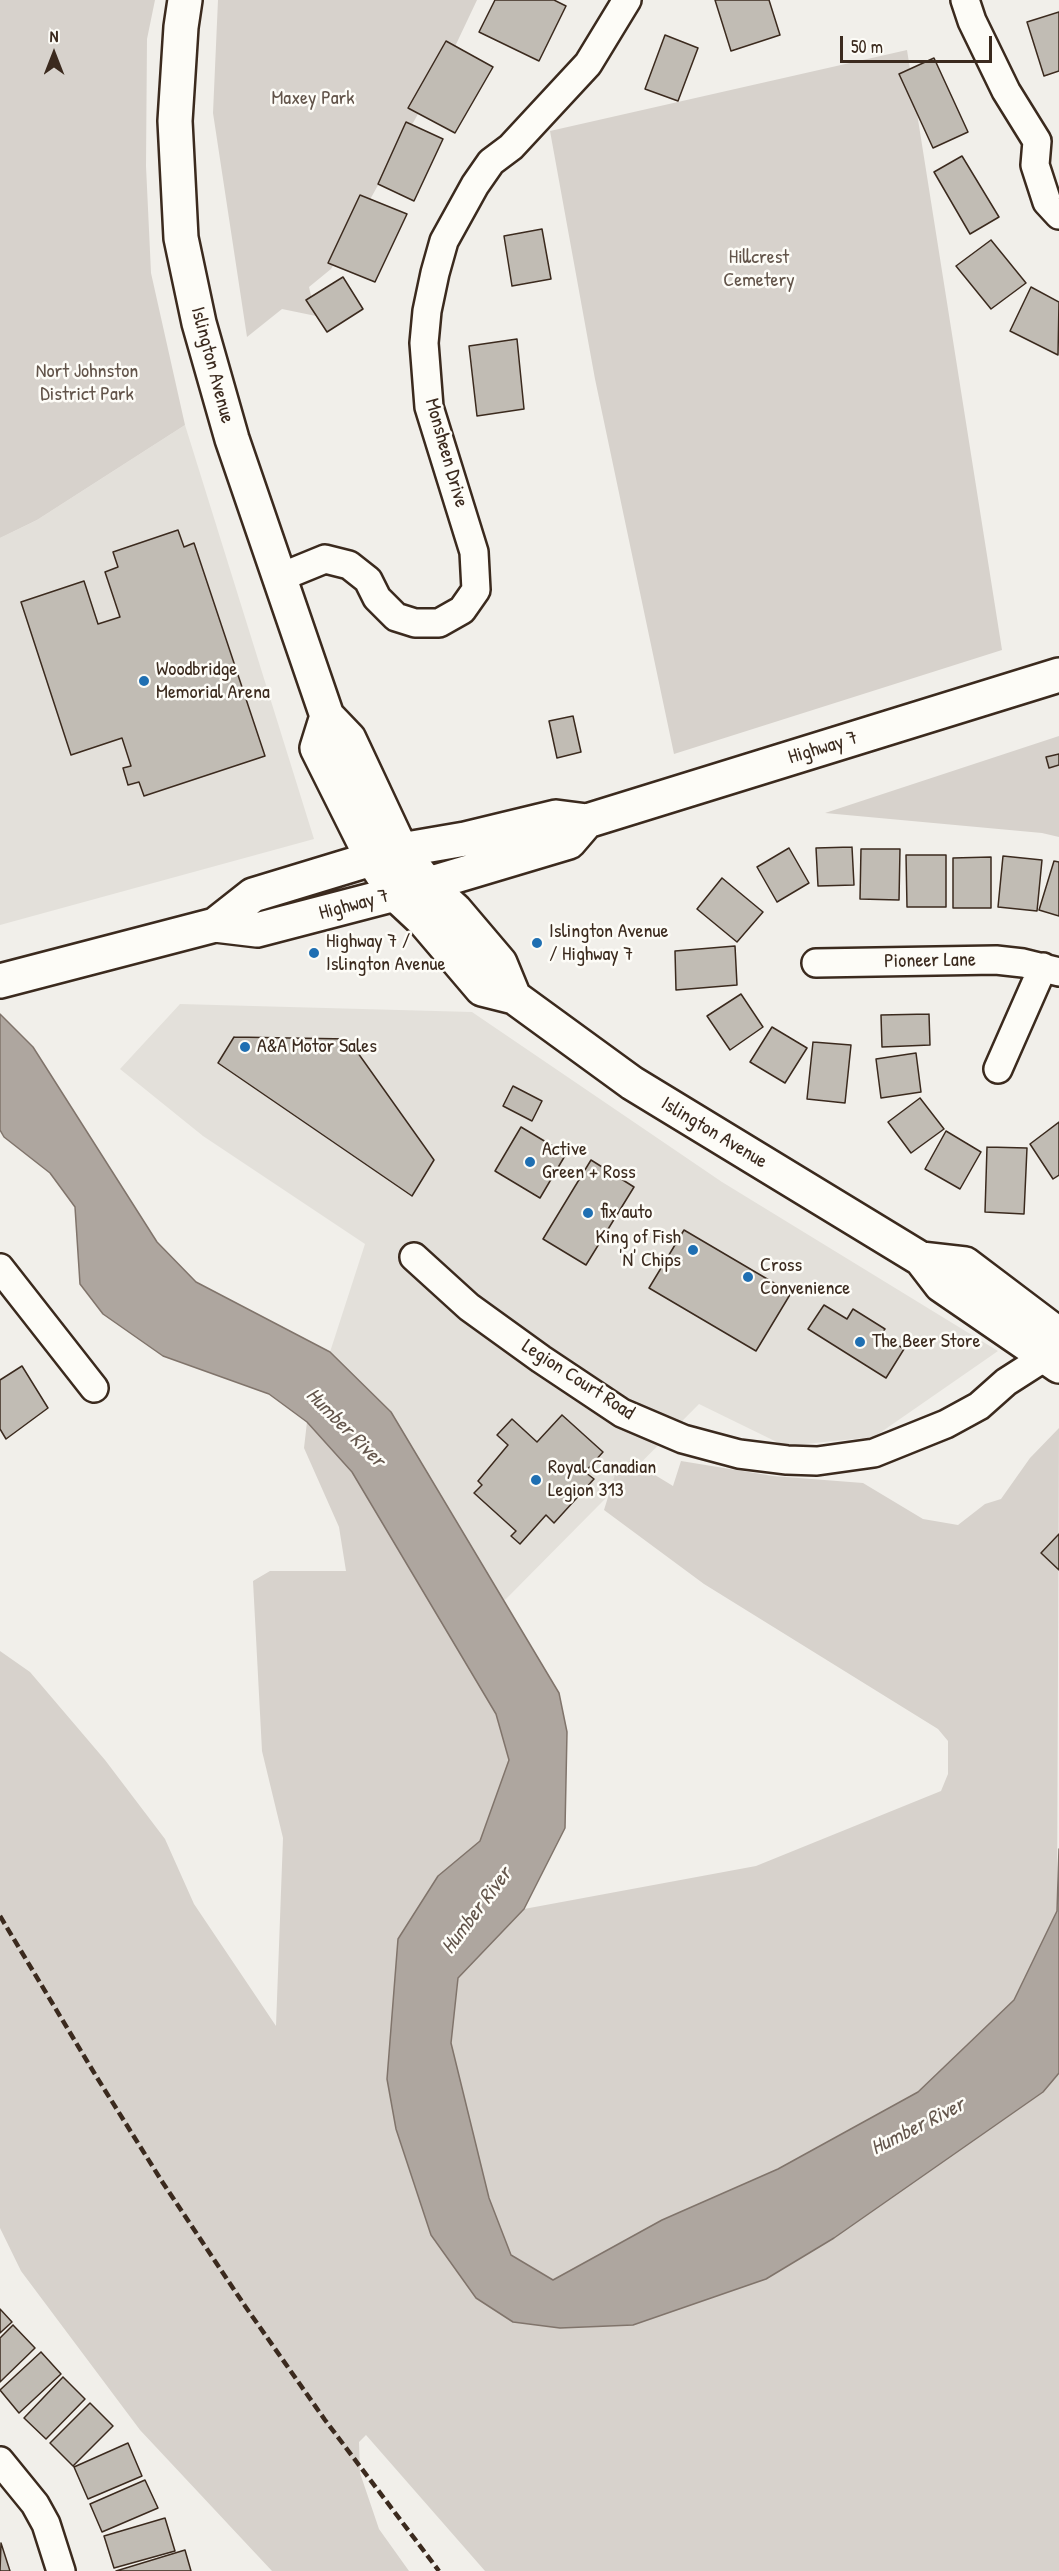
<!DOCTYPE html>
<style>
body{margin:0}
#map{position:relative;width:1059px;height:2571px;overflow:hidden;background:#f1efea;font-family:"Patrick Hand",sans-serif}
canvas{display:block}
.north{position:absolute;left:24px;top:24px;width:60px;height:60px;-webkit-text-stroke:4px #fdfcf7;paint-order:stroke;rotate:0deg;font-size:16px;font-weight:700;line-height:24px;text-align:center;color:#3b2a1e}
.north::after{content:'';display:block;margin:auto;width:21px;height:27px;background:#3b2a1e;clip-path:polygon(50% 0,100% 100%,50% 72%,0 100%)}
.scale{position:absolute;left:840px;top:36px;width:152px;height:27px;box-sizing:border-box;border:3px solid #3b2a1e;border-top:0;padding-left:8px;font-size:18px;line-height:21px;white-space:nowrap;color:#3b2a1e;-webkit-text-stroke:4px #fdfcf7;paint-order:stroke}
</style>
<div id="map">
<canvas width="1059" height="2571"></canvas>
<div class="north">N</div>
<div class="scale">50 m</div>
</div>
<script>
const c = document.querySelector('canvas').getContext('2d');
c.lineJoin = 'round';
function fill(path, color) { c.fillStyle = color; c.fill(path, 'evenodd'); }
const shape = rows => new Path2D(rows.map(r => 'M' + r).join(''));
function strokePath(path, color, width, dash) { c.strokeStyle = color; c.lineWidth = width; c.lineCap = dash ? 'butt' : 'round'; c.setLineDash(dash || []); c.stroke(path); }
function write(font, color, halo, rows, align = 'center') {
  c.font = font + ' "Patrick Hand",sans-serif'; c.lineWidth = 5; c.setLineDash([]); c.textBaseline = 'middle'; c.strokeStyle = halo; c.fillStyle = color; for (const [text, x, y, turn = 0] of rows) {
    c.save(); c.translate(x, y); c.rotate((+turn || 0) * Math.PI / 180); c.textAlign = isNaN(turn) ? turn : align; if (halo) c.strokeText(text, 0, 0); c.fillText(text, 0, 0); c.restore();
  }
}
fill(shape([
 [185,425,314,839,0,925,0,538,37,520],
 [180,1004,472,1012,722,1182,998,1351,874,1437,785,1446,699,1404,504,1601,391,1412,330,1352,365,1244,203,1136,120,1069]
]), '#e3e0da');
fill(shape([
 [0,0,155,0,147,39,146,166,151,273,185,425,37,520,0,538],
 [218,0,477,0,450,57,331,269,309,287,316,316,282,309,247,337,213,113],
 [907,50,1002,650,674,754,595,379,550,131],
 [1059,736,1059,837,1042,833,825,813],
 [307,1422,352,1472,454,1640,496,1714,509,1760,480,1841,438,1876,398,1939,476,2298,834,2238,1043,2092,1059,2073,1059,2571,485,2571,366,2435,359,2442,360,2473,379,2529,409,2571,272,2571,140,2430,21,2271,0,2228,0,1651,30,1672,105,1760,165,1839,194,1904,276,2026,283,1838,262,1751,253,1581,270,1571,346,1571,339,1527,304,1448],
 [1059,1428,1057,1911,1014,2000,918,2092,778,2169,662,2220,553,2281,511,2255,489,2198,451,2043,458,1978,524,1909,756,1866,941,1791,948,1774,948,1741,938,1729,704,1584,604,1510,618,1465,632,1461,673,1486,681,1461,773,1476,863,1483,923,1519,958,1525,985,1504,1001,1499,1030,1458]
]), '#d7d2cc');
const water = shape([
 [0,1014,33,1047,157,1242,196,1282,330,1352,391,1412,559,1693,567,1732,565,1828,524,1909,458,1978,451,2043,489,2198,511,2255,553,2280,662,2220,778,2169,918,2092,1014,2000,1057,1911,1059,1849,1059,2073,1043,2092,834,2238,766,2279,633,2325,560,2328,513,2322,476,2298,431,2235,396,2129,387,2079,398,1939,438,1876,480,1841,509,1760,496,1714,352,1472,307,1422,269,1394,163,1356,103,1314,80,1284,75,1207,50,1173,4,1137,0,1130,0,1014]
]);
fill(water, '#aea69f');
strokePath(water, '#80746b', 1.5);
const building = shape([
 [495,0,554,0,566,6,539,61,479,32,495,0],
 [715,0,769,0,780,35,731,51,715,0],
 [1059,12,1059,71,1044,76,1027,22,1059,12],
 [665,35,698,48,678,101,645,89,665,35],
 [446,41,493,67,455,133,408,108,446,41],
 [934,58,968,132,933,148,899,74,934,58],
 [406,122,443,139,414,201,378,184,406,122],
 [962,156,999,217,970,234,934,172,962,156],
 [360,195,407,214,375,282,328,263,360,195],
 [542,229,551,279,512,286,504,236,542,229],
 [991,240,1026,283,991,309,956,266,991,240],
 [343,277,363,309,327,332,306,300,343,277],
 [1031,287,1059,302,1058,355,1010,331,1031,287],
 [517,339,524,409,477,416,469,346,517,339],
 [178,530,184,547,194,543,265,756,144,796,139,782,128,785,123,768,131,766,122,738,71,755,21,602,84,581,98,624,120,617,105,572,118,567,113,552,178,530],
 [573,716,581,752,557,758,549,721,573,716],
 [1059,754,1059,765,1049,768,1046,757,1059,754],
 [852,847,854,885,818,886,816,848,852,847],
 [789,848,809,883,777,902,757,867,789,848],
 [861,849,900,849,899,900,860,899,861,849],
 [906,855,946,855,946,907,907,907,906,855],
 [1003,856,1042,860,1037,911,998,907,1003,856],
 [991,857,991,908,953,908,953,858,991,857],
 [1054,861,1059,862,1059,916,1039,910,1054,861],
 [722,878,763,912,737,942,697,909,722,878],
 [735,946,737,985,676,990,675,951,735,946],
 [741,994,763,1027,730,1050,707,1016,741,994],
 [929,1014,930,1045,882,1047,881,1015,929,1014],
 [772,1027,807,1048,785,1083,750,1062,772,1027],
 [234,1037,348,1039,434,1160,412,1196,218,1063,234,1037],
 [813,1042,851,1045,845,1103,807,1099,813,1042],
 [916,1053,921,1092,881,1098,876,1059,916,1053],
 [513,1086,542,1101,532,1121,503,1106,513,1086],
 [920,1098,944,1129,911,1153,888,1122,920,1098],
 [1059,1122,1059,1175,1053,1179,1030,1144,1059,1122],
 [521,1127,566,1154,540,1198,495,1171,521,1127],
 [946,1131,981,1152,960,1189,925,1169,946,1131],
 [987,1147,1027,1148,1024,1214,985,1212,987,1147],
 [591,1160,634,1187,586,1265,543,1239,591,1160],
 [684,1230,791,1293,756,1351,649,1288,684,1230],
 [824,1305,847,1319,853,1309,885,1329,881,1334,904,1349,886,1378,808,1329,824,1305],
 [22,1366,48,1408,6,1439,0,1429,0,1380,22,1366],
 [562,1415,603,1452,585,1472,594,1479,554,1523,546,1515,520,1544,511,1536,516,1531,474,1493,482,1485,478,1481,508,1445,497,1435,512,1419,537,1442,562,1415],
 [1059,1534,1059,1570,1041,1553,1059,1534],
 [0,2309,12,2322,0,2333,0,2309],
 [13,2325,35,2348,0,2382,0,2338,13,2325],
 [41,2352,61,2374,19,2413,0,2390,41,2352],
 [63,2377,85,2399,46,2439,24,2418,63,2377],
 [90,2403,113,2426,73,2466,50,2443,90,2403],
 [128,2443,142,2476,88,2499,74,2467,128,2443],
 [145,2480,158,2508,102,2532,90,2504,145,2480],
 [165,2518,175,2551,114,2568,104,2536,165,2518],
 [1,2543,10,2571,0,2571,1,2543],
 [185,2550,191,2571,116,2571,185,2550]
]);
fill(building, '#c1bcb4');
strokePath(building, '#3b2a1e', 1.5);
const minor = shape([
 [965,0,972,21,1006,91,1037,141,1035,165,1047,202,1059,215],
 [281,577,325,559,349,565,368,580,377,598,396,617,415,623,439,623,462,610,476,590,474,552,429,407,424,343,427,311,435,273,444,241,475,185,491,162,511,147,588,64,627,0],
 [816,963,996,960,1023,963,1059,972],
 [998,1069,1043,967],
 [414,1257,469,1307,541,1359,622,1413,683,1439,739,1454,787,1460,817,1461,874,1453,946,1424,979,1406,1006,1382,1059,1348],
 [0,1268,94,1388],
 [0,2461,35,2504,46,2524,61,2571]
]);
const major = shape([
 [185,0,181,27,175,121,181,238,199,323,232,439,327,716,349,739,401,850,428,885,455,910,500,963,514,997],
 [327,716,317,748,373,860,395,894,425,922,482,989,514,997,632,1083,921,1259,941,1285,1059,1366],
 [215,925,253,895,401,850,465,839,556,817,587,821,1059,675],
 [0,981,215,925,257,930,395,894,569,842,587,821],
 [921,1259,965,1264,1059,1335]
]);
strokePath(minor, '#3b2a1e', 32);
strokePath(major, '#3b2a1e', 38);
strokePath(minor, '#fdfcf7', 27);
strokePath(major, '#fdfcf7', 33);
strokePath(shape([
 [0,1916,96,2076,163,2183,245,2306,325,2420,439,2571]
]), '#3b2a1e', 4.5, [9, 4.5]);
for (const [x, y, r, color] of [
 [144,681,6,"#1f6fb2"],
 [537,943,6,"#1f6fb2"],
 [314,953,6,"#1f6fb2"],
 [245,1047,6,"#1f6fb2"],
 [530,1162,6,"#1f6fb2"],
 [588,1213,6,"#1f6fb2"],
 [693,1250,6,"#1f6fb2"],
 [748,1277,6,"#1f6fb2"],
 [860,1342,6,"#1f6fb2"],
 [536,1480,6,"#1f6fb2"]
]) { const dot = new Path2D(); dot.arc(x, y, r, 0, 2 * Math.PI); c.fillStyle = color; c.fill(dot); strokePath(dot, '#fdfcf7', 2); }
write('20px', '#62544a', '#fdfcf7', [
 ["Maxey Park",313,99],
 ["Hillcrest",759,258],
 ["Cemetery",759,281],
 ["Nort Johnston",87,372],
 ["District Park",87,395]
]);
write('20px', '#3b2a1e', '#fdfcf7', [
 ["Islington Avenue",212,365,75],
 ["Monsheen Drive",446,453,74],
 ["Highway 7",823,748,-17],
 ["Highway 7",354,905,-15],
 ["Pioneer Lane",930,961,-1],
 ["Islington Avenue",714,1133,31],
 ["Legion Court Road",578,1380,33]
]);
write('20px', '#3b2a1e', '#fdfcf7', [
 ["Woodbridge",156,670],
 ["Memorial Arena",156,693],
 ["Islington Avenue",549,932],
 ["/ Highway 7",549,955],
 ["Highway 7 /",326,942],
 ["Islington Avenue",326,965],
 ["A&A Motor Sales",257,1047],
 ["Active",542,1150],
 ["Green + Ross",542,1173],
 ["fix auto",600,1213],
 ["King of Fish",681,1238,"right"],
 ["'N' Chips",681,1261,"right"],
 ["Cross",760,1266],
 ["Convenience",760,1289],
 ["The Beer Store",872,1342],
 ["Royal Canadian",548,1468],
 ["Legion 313",548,1491]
], 'left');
write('italic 21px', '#63554b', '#fdfcf7', [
 ["Humber River",345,1428,45],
 ["Humber River",477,1911,-53],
 ["Humber River",918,2127,-27]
]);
</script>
